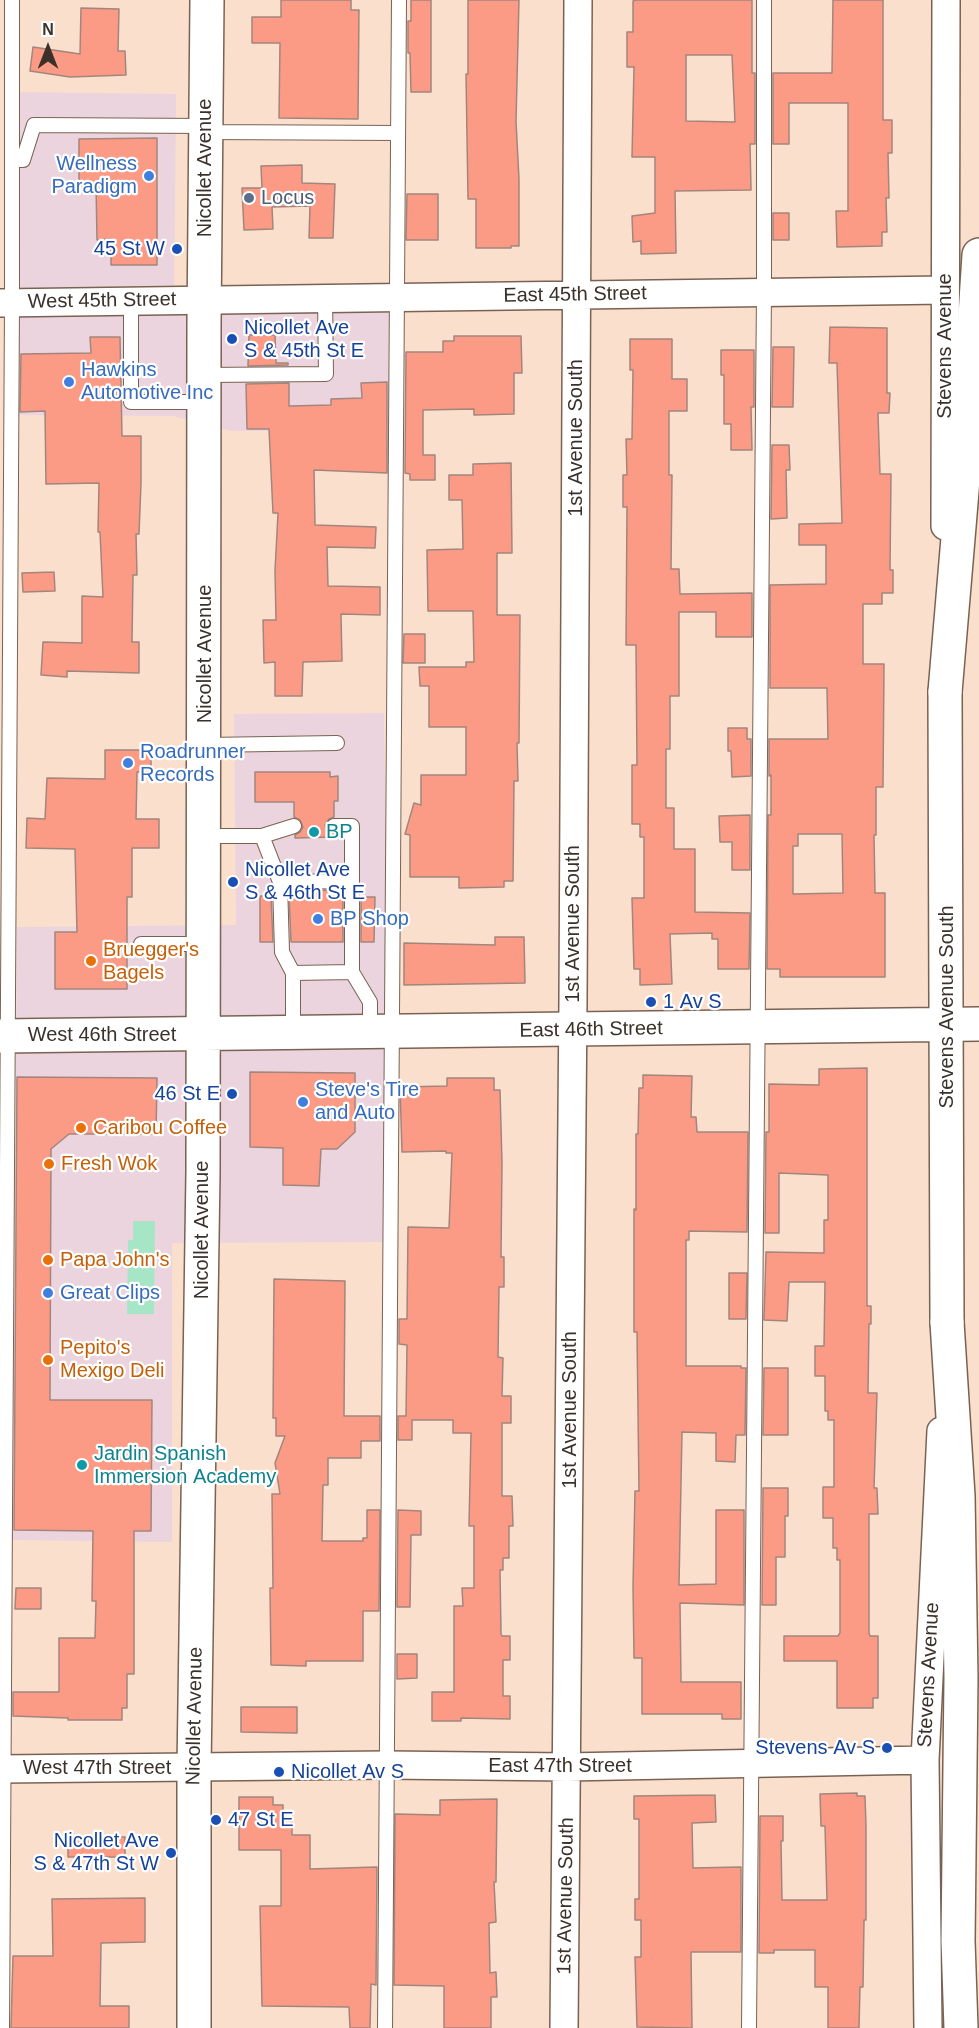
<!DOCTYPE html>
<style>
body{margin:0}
#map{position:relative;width:979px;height:2028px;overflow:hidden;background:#fbdfcd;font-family:Helvetica,sans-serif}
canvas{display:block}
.north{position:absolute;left:18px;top:18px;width:60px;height:60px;-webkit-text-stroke:4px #fff;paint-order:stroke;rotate:0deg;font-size:16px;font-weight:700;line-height:24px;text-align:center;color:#3b312a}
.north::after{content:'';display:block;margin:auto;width:21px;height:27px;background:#3b312a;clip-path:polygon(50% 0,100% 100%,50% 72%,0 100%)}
</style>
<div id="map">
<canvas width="979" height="2028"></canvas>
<div class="north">N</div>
</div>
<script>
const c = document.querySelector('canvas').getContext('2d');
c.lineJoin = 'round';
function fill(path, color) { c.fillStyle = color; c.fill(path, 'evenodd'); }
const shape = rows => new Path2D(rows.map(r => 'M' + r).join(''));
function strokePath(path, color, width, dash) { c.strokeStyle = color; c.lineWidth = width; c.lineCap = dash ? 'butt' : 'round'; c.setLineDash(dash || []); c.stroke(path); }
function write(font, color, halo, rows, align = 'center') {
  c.font = font + ' Helvetica,sans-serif'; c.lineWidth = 4.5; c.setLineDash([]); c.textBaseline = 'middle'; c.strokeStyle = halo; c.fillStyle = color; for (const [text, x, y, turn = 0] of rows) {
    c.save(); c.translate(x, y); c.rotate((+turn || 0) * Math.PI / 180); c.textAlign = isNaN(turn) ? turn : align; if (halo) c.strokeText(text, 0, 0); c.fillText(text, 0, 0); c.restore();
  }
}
fill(shape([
 [12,92,176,94,174,313,394,313,396,431,231,431,173,416,8,415],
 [384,713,388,1007,386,1242,172,1243,172,1542,13,1540,17,927,236,925,234,714]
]), '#ecd4de');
fill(shape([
 [133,1221,155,1221,154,1314,127,1314,128,1240,133,1240]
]), '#a7e5c7');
const building = shape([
 [281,0,351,0,351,10,359,10,358,119,279,118,280,43,252,43,252,17,281,17,281,0],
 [411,0,431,0,431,92,411,92,410,53,408,53,408,21,411,21,411,0],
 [468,0,519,0,516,121,519,179,519,246,511,246,511,248,476,248,476,199,468,199,466,74,468,74,468,0],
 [636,0,752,0,752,73,755,73,755,144,750,144,751,190,675,191,676,253,641,254,641,241,633,242,632,216,655,213,655,157,632,157,634,67,627,67,627,32,633,32,633,1,636,0],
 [686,55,732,55,735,122,686,121,686,55],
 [833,0,883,0,883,120,892,120,892,153,888,153,889,198,886,198,887,232,882,232,882,246,837,247,836,211,848,211,848,103,789,103,789,144,773,144,773,73,832,73,833,0],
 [81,8,119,9,118,51,125,51,126,75,70,77,30,71,33,47,80,54,81,8],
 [157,138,157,265,111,265,111,239,97,240,96,184,79,184,79,139,157,138],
 [302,165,302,183,335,184,333,238,309,238,310,206,272,207,273,229,244,230,242,188,262,188,261,166,302,165],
 [407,194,438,194,438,240,406,240,407,194],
 [773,213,789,213,789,240,773,240,773,213],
 [830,327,887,328,887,393,890,393,889,413,878,413,880,474,891,474,890,570,893,570,893,593,882,593,882,604,863,604,863,664,884,664,883,787,876,787,876,835,874,835,875,893,885,893,885,977,780,977,780,969,767,969,768,815,771,815,771,775,769,776,769,739,828,739,827,688,770,688,770,585,826,584,826,545,799,545,799,524,842,523,837,363,829,363,830,327],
 [798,834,842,834,843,893,793,894,793,846,798,846,798,834],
 [249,335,275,335,276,363,288,363,288,365,248,366,249,335],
 [454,336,521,336,522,373,514,373,514,414,474,415,474,409,423,410,423,455,435,455,435,480,410,480,410,474,405,473,406,352,443,352,443,341,454,341,454,336],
 [90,337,120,337,122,436,141,436,141,483,139,534,136,534,137,575,133,575,132,642,139,642,139,673,67,671,67,677,41,675,43,642,82,643,82,596,103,597,100,532,98,532,99,483,46,484,45,411,20,412,21,354,91,353,90,337],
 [630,339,672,339,672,379,687,379,687,411,669,411,669,475,672,475,671,569,679,569,680,594,752,593,752,637,716,637,716,612,679,612,679,696,670,696,670,749,666,749,666,808,674,808,674,849,695,849,695,912,750,913,749,969,718,969,718,939,712,939,712,933,670,934,672,984,640,985,640,969,634,969,632,898,644,898,644,837,640,837,640,824,632,824,632,765,637,765,636,645,626,645,627,507,623,507,623,475,627,475,626,439,632,439,633,370,630,370,630,339],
 [773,347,794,347,793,407,772,407,773,347],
 [721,350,754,350,754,407,751,407,752,450,731,450,731,424,724,424,724,375,721,375,721,350],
 [387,382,387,473,314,470,315,525,376,527,375,548,327,547,328,586,380,587,380,615,341,614,342,661,303,662,302,696,275,696,275,662,264,663,263,620,276,620,275,571,278,513,273,513,269,429,247,429,246,384,289,383,289,406,331,405,331,399,362,398,361,383,387,382],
 [772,445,789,445,790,470,786,470,787,518,771,519,772,445],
 [511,463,512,553,497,553,497,615,520,615,519,743,517,743,518,781,514,781,513,881,504,881,504,887,459,888,459,877,410,877,410,835,405,834,414,803,421,805,421,775,466,775,466,727,429,727,429,686,420,686,419,667,466,667,466,662,474,662,473,611,428,611,427,550,463,549,462,500,449,500,449,475,473,475,473,464,511,463],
 [54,572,55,591,23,592,22,573,54,572],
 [404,634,425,634,425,663,403,663,404,634],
 [728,728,747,728,747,739,751,739,751,776,732,777,731,751,728,751,728,728],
 [105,750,151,750,151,772,137,772,136,819,159,819,159,848,132,848,132,897,127,897,127,989,55,989,55,932,77,932,75,849,26,848,27,818,45,819,47,778,105,779,105,750],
 [255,772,330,772,330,777,338,776,338,801,334,801,334,817,329,819,325,825,327,831,334,835,334,837,295,838,295,835,300,832,303,827,300,820,294,817,294,802,255,802,255,772],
 [750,815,750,870,732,870,732,842,720,842,719,816,750,815],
 [331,890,330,896,343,896,343,942,291,942,289,896,305,896,305,891,331,890],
 [260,896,271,896,273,942,260,942,260,896],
 [361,897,375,897,374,942,361,942,361,897],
 [495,937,524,937,525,983,404,985,404,943,495,945,495,937],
 [867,1068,867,1306,871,1306,871,1324,869,1324,868,1393,877,1393,874,1488,877,1488,878,1514,869,1514,869,1633,870,1636,878,1636,878,1698,873,1698,873,1708,837,1708,837,1661,784,1661,784,1636,838,1636,840,1633,840,1560,837,1560,837,1548,833,1548,833,1518,823,1518,823,1487,834,1487,834,1420,828,1420,828,1411,825,1411,825,1376,815,1376,815,1346,824,1346,825,1282,789,1282,787,1321,764,1320,766,1252,824,1253,824,1220,828,1220,828,1175,779,1173,779,1233,765,1233,766,1132,769,1132,769,1084,819,1085,819,1069,867,1068],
 [250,1072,355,1073,355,1132,337,1149,321,1149,319,1186,283,1185,283,1148,250,1147,250,1072],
 [643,1075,692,1076,691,1117,696,1117,697,1132,748,1132,747,1232,689,1231,689,1240,686,1240,686,1366,741,1366,741,1368,746,1368,745,1435,736,1435,735,1462,716,1461,716,1433,682,1432,679,1585,716,1584,716,1510,744,1510,744,1605,680,1603,681,1682,741,1682,741,1719,722,1719,722,1714,642,1714,642,1658,634,1658,633,1586,635,1491,639,1491,637,1332,634,1332,634,1209,636,1210,636,1134,638,1134,639,1088,643,1088,643,1075],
 [17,1077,157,1078,156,1134,69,1134,51,1149,50,1400,152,1400,151,1531,134,1531,134,1674,127,1674,127,1708,122,1708,122,1720,68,1720,68,1718,13,1716,13,1692,59,1692,59,1638,95,1638,96,1601,92,1601,93,1531,14,1530,17,1077],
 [447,1078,494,1078,494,1090,500,1090,502,1163,501,1257,504,1257,504,1287,499,1287,498,1357,503,1358,502,1396,511,1396,511,1423,502,1423,502,1496,512,1496,513,1526,509,1526,509,1558,503,1558,503,1570,500,1570,501,1634,502,1636,510,1636,510,1660,503,1660,503,1696,510,1696,510,1719,461,1718,461,1721,432,1721,432,1692,454,1692,454,1606,463,1606,462,1588,474,1588,474,1526,469,1526,471,1433,453,1433,453,1420,412,1420,412,1440,398,1440,398,1416,406,1416,407,1345,399,1344,399,1319,407,1319,408,1227,449,1228,452,1153,446,1153,446,1151,402,1152,400,1087,447,1086,447,1078],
 [729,1273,747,1273,746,1319,729,1319,729,1273],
 [274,1279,345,1281,344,1416,380,1416,380,1441,361,1441,361,1458,328,1458,328,1485,323,1485,322,1541,363,1541,363,1538,367,1538,367,1510,380,1510,379,1611,363,1611,363,1661,306,1661,306,1666,271,1665,270,1588,273,1588,272,1494,280,1494,275,1463,285,1436,276,1436,276,1418,273,1418,274,1279],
 [764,1368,788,1368,788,1435,763,1435,764,1368],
 [763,1488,788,1488,788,1516,785,1516,785,1557,776,1557,776,1605,762,1605,763,1488],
 [398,1510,421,1511,421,1535,411,1535,410,1607,397,1607,398,1510],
 [16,1588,41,1588,41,1609,15,1609,16,1588],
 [397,1654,417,1654,417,1678,397,1679,397,1654],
 [241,1707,297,1707,297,1733,241,1732,241,1707],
 [857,1793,857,1796,865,1796,866,1826,866,1920,864,1920,863,1987,860,1987,859,2028,828,2028,828,1987,815,1987,815,1950,774,1950,774,1953,759,1953,760,1816,783,1816,783,1841,781,1841,782,1900,827,1900,825,1826,821,1826,820,1794,857,1793],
 [715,1795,716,1822,692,1823,693,1868,741,1867,741,1952,691,1952,692,2028,637,2027,635,1957,641,1957,641,1920,635,1920,635,1899,639,1899,639,1819,634,1819,634,1796,715,1795],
 [239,1797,273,1797,273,1805,283,1805,283,1811,292,1811,292,1835,310,1835,310,1869,377,1867,376,1985,371,1984,370,2028,350,2028,349,2007,262,2006,260,1906,281,1906,281,1850,239,1850,239,1797],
 [497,1799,496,1882,494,1882,496,1922,489,1923,490,1973,496,1972,497,1997,491,1997,491,2028,444,2028,444,1986,394,1985,395,1814,440,1815,440,1800,497,1799],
 [68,1837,125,1837,125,1857,68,1857,68,1837],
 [145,1898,145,1942,101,1943,100,2006,129,2006,129,2028,11,2028,13,1956,53,1956,52,1899,145,1898]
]);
fill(building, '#fc9b85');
strokePath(building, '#a3857d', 1.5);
const lane = shape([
 [206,132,398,133],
 [12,160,23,160,34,125,206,126],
 [131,301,131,402,204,402],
 [204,375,326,374,325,298],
 [205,745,337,743],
 [334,826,352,826,352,972,370,1002,370,1032],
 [205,836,262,836,294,826],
 [262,836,280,882,282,952,293,973,293,1034],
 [280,882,352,881],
 [141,944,204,944],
 [293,973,352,972],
 [2,2028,12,303,12,0],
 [385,2028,399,0],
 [749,2028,764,292,764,0]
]);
const street = shape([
 [0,303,945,290],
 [945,526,946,0],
 [0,1769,387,1765,567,1767,925,1760],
 [564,2028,573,1000,578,0],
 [928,2028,925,1760,941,1431]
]);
const secondary = shape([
 [945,692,947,1322],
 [0,1036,979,1024],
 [194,2028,194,1768,203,1172,204,325,207,0]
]);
const highway = shape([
 [945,692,969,408,979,255],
 [947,1322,958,1496,961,1678,958,1941,961,2028]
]);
strokePath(lane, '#7a6252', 16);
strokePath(street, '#7a6252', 30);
strokePath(secondary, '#7a6252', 36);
strokePath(highway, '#7a6252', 36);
strokePath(lane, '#fff', 14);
strokePath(street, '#fff', 27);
strokePath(secondary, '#fff', 33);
strokePath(highway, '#fff', 33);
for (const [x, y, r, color] of [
 [149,176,6,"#3f7fe0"],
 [249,198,6,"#5c6f8a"],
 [177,249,6,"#1a4fb4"],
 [232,339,6,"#1a4fb4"],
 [69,382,6,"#3f7fe0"],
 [128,763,6,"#3f7fe0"],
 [314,832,6,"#0f9aa8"],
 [233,882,6,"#1a4fb4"],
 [318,919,6,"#3f7fe0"],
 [91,961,6,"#e8710a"],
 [651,1002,6,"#1a4fb4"],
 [232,1094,6,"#1a4fb4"],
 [303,1102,6,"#3f7fe0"],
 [81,1128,6,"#e8710a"],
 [49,1164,6,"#e8710a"],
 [48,1260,6,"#e8710a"],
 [48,1293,6,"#3f7fe0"],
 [48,1360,6,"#e8710a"],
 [82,1465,6,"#0f9aa8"],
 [887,1748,6,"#1a4fb4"],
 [279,1772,6,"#1a4fb4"],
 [216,1820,6,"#1a4fb4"],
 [171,1853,6,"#1a4fb4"]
]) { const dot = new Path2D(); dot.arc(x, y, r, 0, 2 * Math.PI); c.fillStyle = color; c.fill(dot); strokePath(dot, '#fff', 2); }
write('20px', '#366cbe', '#fff', [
 ["Wellness",137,164,"right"],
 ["Paradigm",137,187,"right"],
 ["Hawkins",81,370],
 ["Automotive Inc",81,393],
 ["Roadrunner",140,752],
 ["Records",140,775],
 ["BP Shop",330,919],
 ["Steve's Tire",315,1090],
 ["and Auto",315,1113],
 ["Great Clips",60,1293]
], 'left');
write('20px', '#3b312a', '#fff', [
 ["Nicollet Avenue",205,168,-90],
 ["East 45th Street",575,295,-1],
 ["West 45th Street",102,301,-1],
 ["Stevens Avenue",945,346,-90],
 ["1st Avenue South",576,438,-90],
 ["Nicollet Avenue",205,654,-90],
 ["1st Avenue South",573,924,-90],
 ["Stevens Avenue South",947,1007,-90],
 ["East 46th Street",591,1030,-1],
 ["West 46th Street",102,1035],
 ["Nicollet Avenue",202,1230,-90],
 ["1st Avenue South",570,1410,-90],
 ["Stevens Avenue",929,1675,-87],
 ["Nicollet Avenue",195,1716,-89],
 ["East 47th Street",560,1766],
 ["West 47th Street",97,1768],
 ["1st Avenue South",566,1896,-89]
]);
write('20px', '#4e5e75', '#fff', [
 ["Locus",261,198]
], 'left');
write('20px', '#164399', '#fff', [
 ["45 St W",165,249,"right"],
 ["Nicollet Ave",244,328],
 ["S & 45th St E",244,351],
 ["Nicollet Ave",245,870],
 ["S & 46th St E",245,893],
 ["1 Av S",663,1002],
 ["46 St E",220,1094,"right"],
 ["Stevens Av S",875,1748,"right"],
 ["Nicollet Av S",291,1772],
 ["47 St E",228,1820],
 ["Nicollet Ave",159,1841,"right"],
 ["S & 47th St W",159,1864,"right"]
], 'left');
write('20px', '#0d838f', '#fff', [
 ["BP",326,832],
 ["Jardin Spanish",94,1454],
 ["Immersion Academy",94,1477]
], 'left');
write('20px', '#c56008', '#fff', [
 ["Bruegger's",103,950],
 ["Bagels",103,973],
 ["Caribou Coffee",93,1128],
 ["Fresh Wok",61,1164],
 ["Papa John's",60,1260],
 ["Pepito's",60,1348],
 ["Mexigo Deli",60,1371]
], 'left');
</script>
